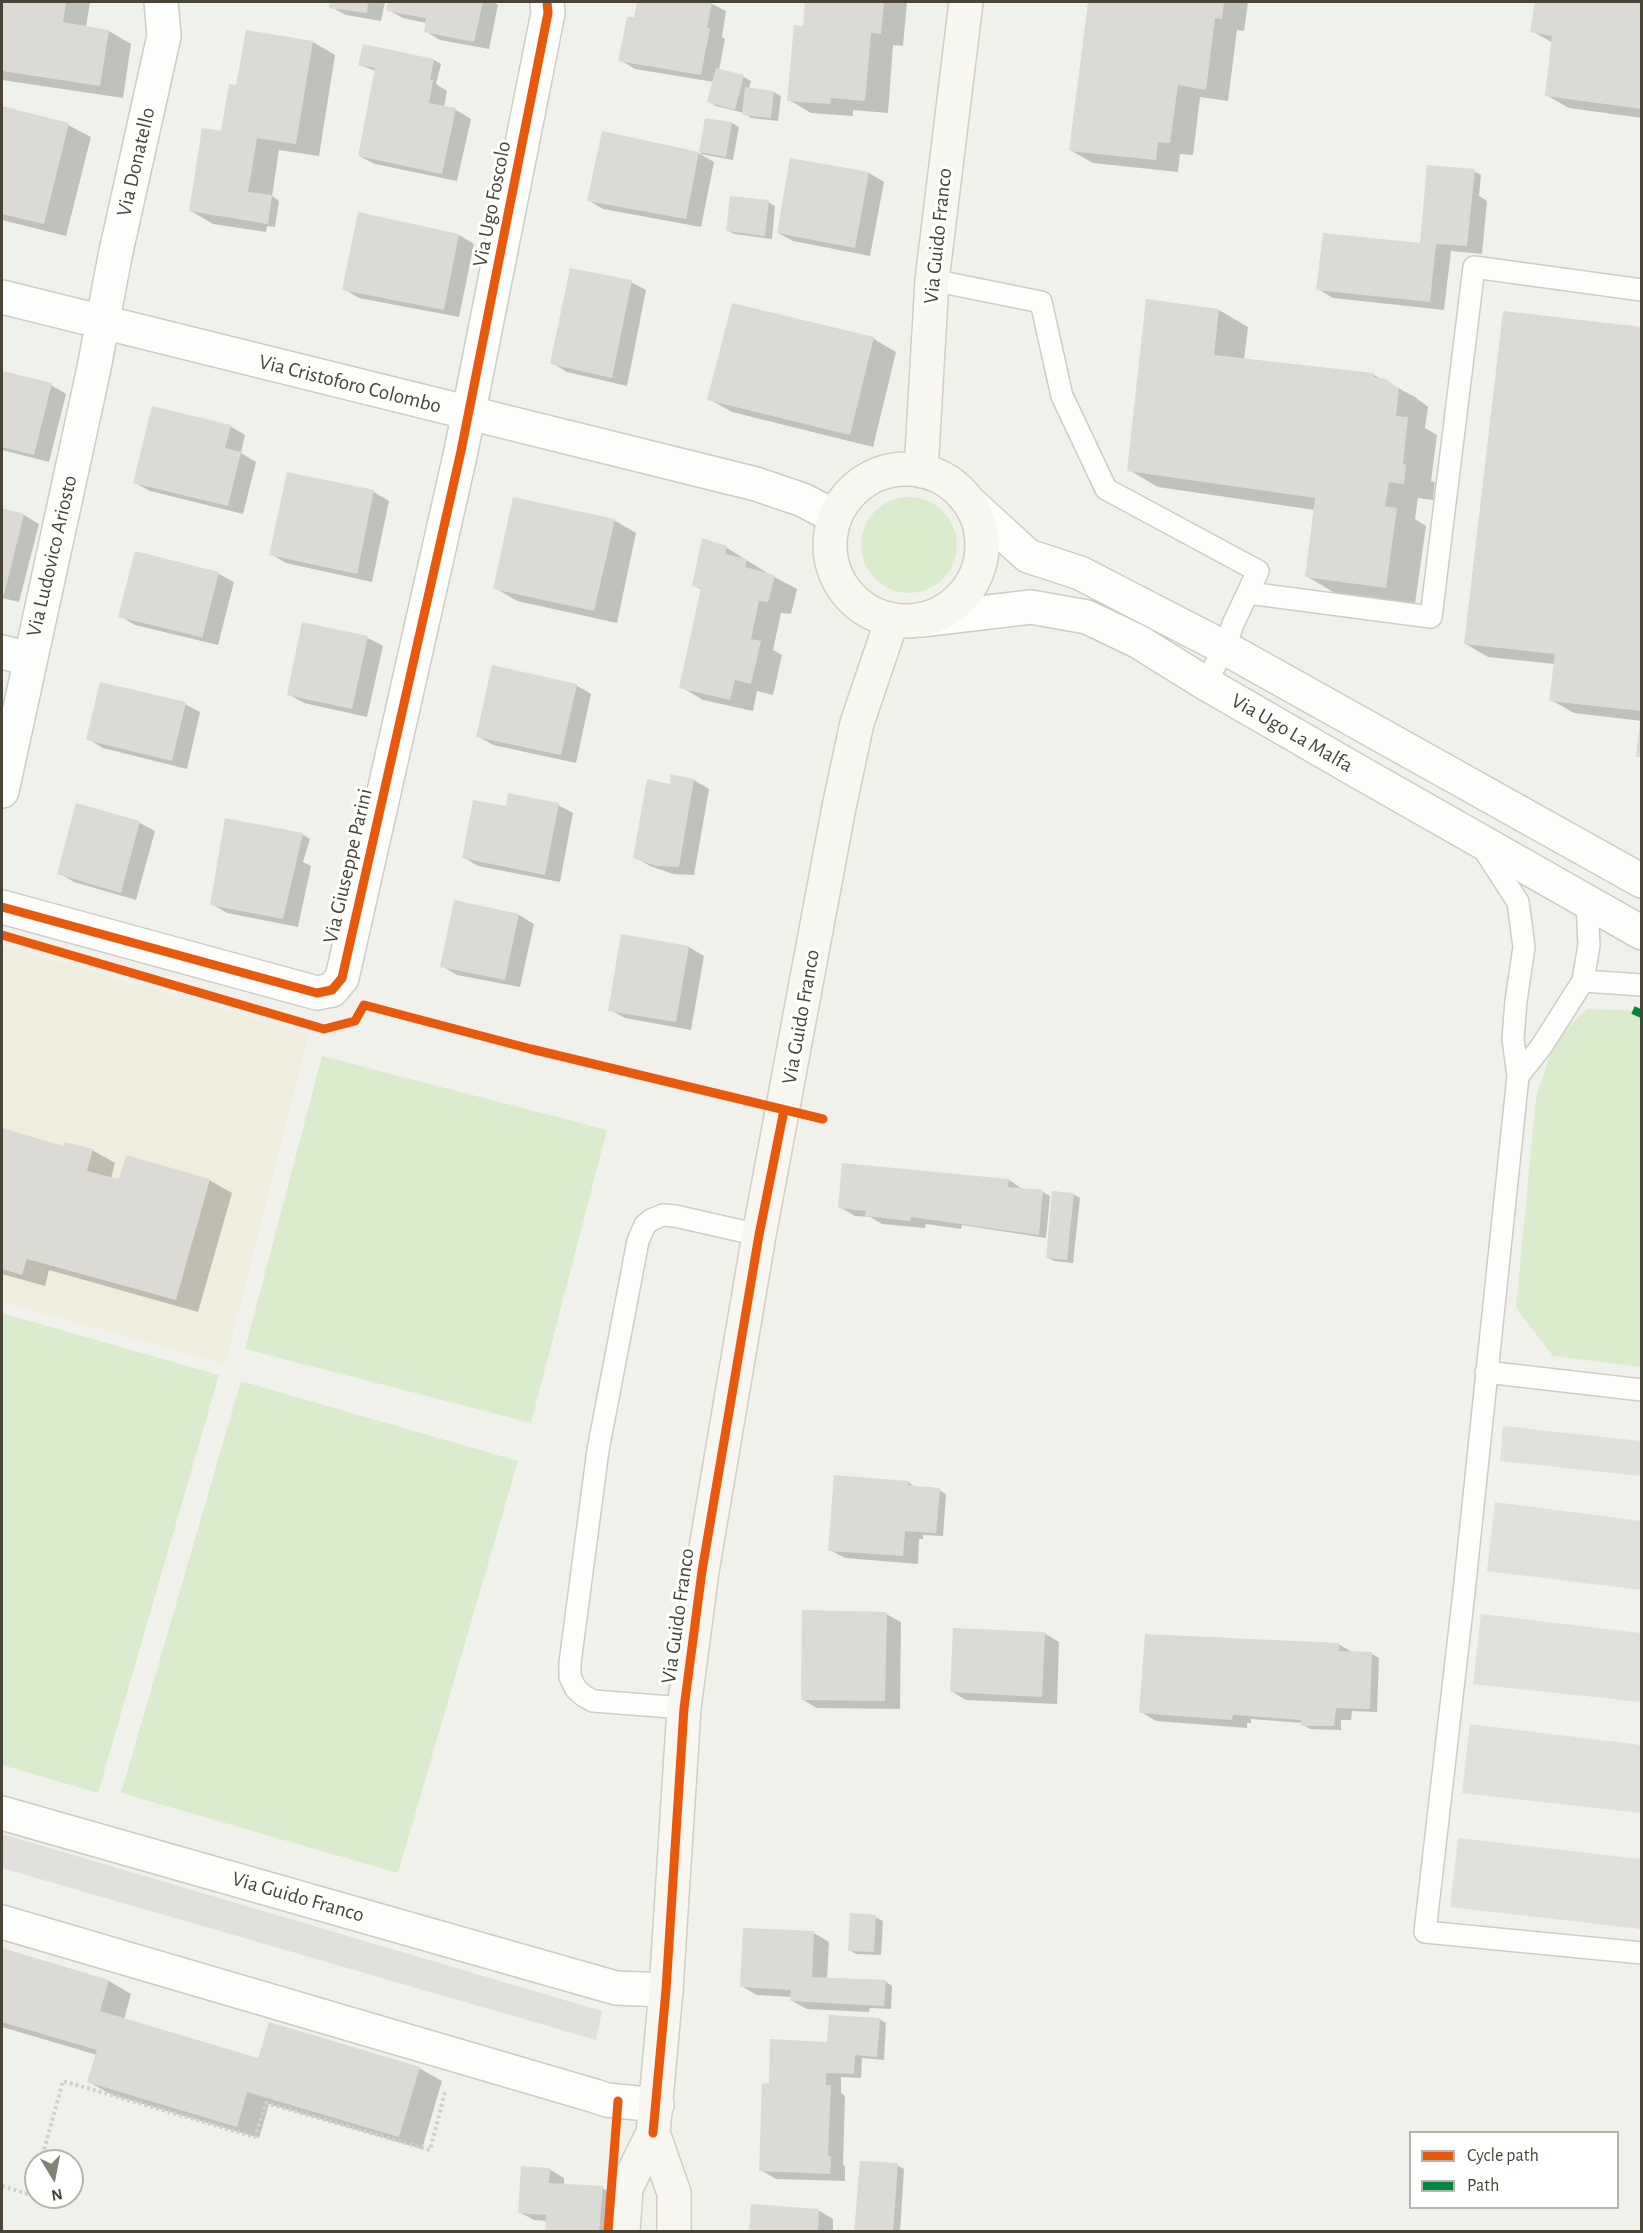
<!DOCTYPE html>
<style>
body{margin:0}
#map{position:relative;width:1643px;height:2233px;overflow:hidden;background:#f1f1ec;font-family:"Alegreya Sans",sans-serif}
canvas{display:block}
.frame{position:absolute;inset:0;border:3px solid #484437;pointer-events:none}
.legend{position:absolute;left:1409px;top:2131px;width:210px;height:78px;box-sizing:border-box;background:#fff;border:2px solid #b6b4af;margin:0;padding:8px 10px;list-style:none;font-size:18px;color:#484437}
.legend li{display:flex;align-items:center;gap:12px;height:30px}
.legend b{width:30px;border:2px solid #b6b4af}
.north{position:absolute;left:24px;top:2149px;width:60px;height:60px;box-sizing:border-box;background:#fff;border:2px solid #b6b4af;border-radius:50%;rotate:170deg;font-size:16px;font-weight:700;line-height:24px;text-align:center;color:#484437}
.north::after{content:'';display:block;margin:auto;width:21px;height:27px;background:#838176;clip-path:polygon(50% 0,100% 100%,50% 72%,0 100%)}
</style>
<div id="map">
<canvas width="1643" height="2233"></canvas>
<div class="frame"></div>
<ul class="legend">
<li><b style="height:8px;background:#e8590c"></b>Cycle path</li>
<li><b style="height:8px;background:#00873e"></b>Path</li>
</ul>
<div class="north">N</div>
</div>
<script>
const c = document.querySelector('canvas').getContext('2d');
c.lineJoin = 'round';
function fill(path, color) { c.fillStyle = color; c.fill(path, 'evenodd'); }
const shape = rows => new Path2D(rows.map(r => 'M' + r).join(''));
function strokePath(path, color, width, dash) { c.strokeStyle = color; c.lineWidth = width; c.lineCap = dash ? 'butt' : 'round'; c.setLineDash(dash || []); c.stroke(path); }
function write(font, color, halo, rows, align = 'center') {
  c.font = font + ' "Alegreya Sans",sans-serif'; c.lineWidth = 6; c.setLineDash([]); c.textBaseline = 'middle'; c.strokeStyle = halo; c.fillStyle = color; for (const [text, x, y, turn = 0] of rows) {
    c.save(); c.translate(x, y); c.rotate((+turn || 0) * Math.PI / 180); c.textAlign = isNaN(turn) ? turn : align; if (halo) c.strokeText(text, 0, 0); c.fillText(text, 0, 0); c.restore();
  }
}
fill(shape([
 [2,945,309,1034,225,1364,2,1302]
]), '#efedde');
fill(shape([
 '861 545a48 48 0 1 1 96 0a48 48 0 1 1-96 0Z',
 [1587,1009,1641,1011,1641,1367,1553,1356,1516,1308,1536,1097,1555,1040],
 [322,1056,607,1130,531,1423,245,1349],
 [2,1313,219,1375,98,1793,2,1765],
 [241,1381,518,1461,398,1873,121,1793]
]), '#daeccd');
fill(shape([
 [1503,1426,1641,1441,1641,1476,1500,1461],
 [1495,1502,1641,1521,1641,1590,1487,1571],
 [1481,1614,1641,1633,1641,1702,1473,1684],
 [1470,1724,1641,1745,1641,1813,1462,1793],
 [2,1834,602,2011,596,2040,2,1868],
 [1458,1838,1641,1859,1641,1929,1450,1907]
]), '#e1e0dc');
fill(shape([
 [2,2,90,2,86,27,109,31,131,44,123,98,2,80],
 [332,2,385,2,381,21,346,15,331,7],
 [389,2,493,2,498,5,489,49,440,40,425,31,426,23,403,18,388,10],
 [639,2,708,2,726,11,722,37,725,39,719,70,744,77,751,81,749,89,774,92,781,96,778,121,751,118,744,113,716,106,709,102,714,82,635,69,620,60,635,19],
 [806,2,907,2,903,46,893,45,888,113,853,110,853,116,811,113,789,100,804,28],
 [1090,2,1248,2,1244,31,1237,30,1228,101,1200,97,1193,155,1180,154,1178,172,1093,163,1070,150],
 [1536,2,1642,2,1642,118,1569,108,1546,95,1553,43,1532,31],
 [313,42,335,55,319,156,279,150,272,196,279,201,275,227,267,226,266,232,213,224,191,211,238,87],
 [364,46,434,60,441,64,436,84,447,91,444,107,456,110,471,119,457,181,375,164,359,156,376,71,360,65],
 [2,108,68,125,91,137,66,236,2,220],
 [706,119,732,123,739,127,733,160,700,154,714,162,701,227,603,209,588,200,603,133,701,154],
 [791,159,869,173,884,182,870,256,793,241,778,233],
 [1474,171,1481,175,1479,196,1487,201,1482,254,1451,251,1444,310,1333,298,1318,289,1421,244],
 [768,202,775,206,772,239,734,234,727,230],
 [459,235,474,244,459,317,359,298,344,289],
 [631,282,646,290,627,386,567,372,552,363],
 [1147,301,1219,310,1248,327,1244,360,1374,375,1415,397,1428,407,1425,428,1437,435,1431,481,1435,482,1433,500,1418,498,1415,519,1426,526,1415,604,1335,593,1306,576,1315,510,1158,487,1129,470],
 [733,304,874,339,896,352,873,447,732,412,709,399],
 [1642,328,1642,721,1574,713,1551,700,1555,664,1488,657,1466,644],
 [2,372,51,385,66,394,49,462,2,450],
 [230,426,245,435,241,453,256,462,243,514,150,491,135,483],
 [374,492,389,501,372,582,286,563,271,554],
 [2,510,24,515,39,524,19,602,2,598],
 [614,520,636,533,617,623,517,601,495,588],
 [703,540,727,548,769,574,797,589,791,614,781,613,773,650,782,655,773,695,757,691,753,711,703,700,681,687,702,590,693,585],
 [136,553,219,574,234,582,218,645,135,625,120,616],
 [368,638,383,646,367,717,304,703,288,694],
 [576,685,591,694,576,763,493,745,478,736],
 [185,704,200,712,187,769,103,748,88,739],
 [672,776,694,780,709,789,694,875,673,874,650,866,635,857,672,786],
 [77,805,140,823,155,831,136,900,74,882,59,873],
 [558,805,573,813,560,882,478,866,463,857],
 [302,834,310,839,303,862,311,866,298,927,227,913,212,904],
 [455,902,519,915,534,924,520,987,457,975,442,966],
 [622,936,689,947,704,956,691,1030,625,1018,610,1010],
 [2,1130,64,1147,92,1150,115,1163,111,1179,120,1181,209,1180,232,1193,198,1312,49,1270,45,1286,2,1274],
 [1009,1180,1024,1190,1043,1192,1050,1196,1046,1238,962,1225,961,1229,926,1224,925,1228,882,1224,870,1217,855,1216,840,1207],
 [1073,1194,1080,1198,1073,1263,1054,1261,1047,1257],
 [908,1482,917,1488,939,1490,946,1494,943,1536,923,1535,923,1539,919,1539,918,1564,845,1558,830,1550],
 [886,1614,901,1622,900,1709,817,1708,802,1699],
 [1044,1633,1059,1642,1057,1704,966,1700,951,1691],
 [1338,1644,1354,1653,1372,1654,1379,1658,1377,1712,1352,1711,1351,1720,1341,1720,1341,1730,1310,1729,1303,1725,1303,1723,1251,1719,1251,1723,1247,1723,1247,1728,1156,1721,1141,1712],
 [875,1917,883,1921,881,1955,856,1954,849,1950],
 [814,1933,829,1942,827,1979,885,1981,892,1986,891,2009,870,2008,869,2012,807,2009,792,2001,792,1997,757,1995,741,1986],
 [2,1949,109,1981,131,1994,124,2020,259,2060,419,2068,442,2081,422,2149,269,2104,259,2138,112,2095,89,2082,97,2055,2,2027],
 [879,2019,886,2023,884,2060,862,2058,861,2078,841,2077,841,2093,845,2096,843,2165,845,2166,845,2181,776,2179,761,2170,770,2085,827,2043],
 [897,2165,904,2169,900,2232,855,2232],
 [549,2169,564,2178,564,2185,602,2188,617,2196,615,2232,546,2232,547,2221,534,2220,519,2212],
 [818,2210,833,2219,833,2232,751,2232]
]), '#0003');
fill(shape([
 [2,2,66,2,63,22,109,30,100,86,2,71],
 [330,2,368,2,367,13,329,8],
 [388,2,483,2,474,42,424,32,426,18,386,11],
 [637,2,712,2,707,28,710,28,701,75,618,61,627,17,634,17],
 [805,2,884,2,881,34,871,33,865,101,831,98,830,104,787,101,794,25,803,26],
 [1088,2,1224,2,1222,19,1215,18,1206,90,1178,85,1170,143,1158,142,1156,160,1069,151],
 [1535,2,1642,2,1642,109,1545,96,1552,36,1530,32],
 [246,30,313,41,296,144,257,138,248,192,272,195,268,224,189,211,202,128,221,131,229,84,236,85],
 [363,44,434,59,430,80,433,80,429,103,456,108,442,174,358,156,375,68,358,65],
 [716,68,744,75,735,110,707,102],
 [745,87,774,91,771,118,742,115],
 [2,106,69,123,44,224,2,214],
 [705,118,732,122,726,157,699,152],
 [602,131,699,152,686,219,587,201],
 [790,158,869,172,855,248,777,233],
 [1427,165,1475,169,1467,246,1436,244,1430,302,1316,290,1323,233,1420,243],
 [730,196,769,200,765,236,726,231],
 [358,212,459,234,444,310,342,290],
 [570,268,632,280,612,378,550,364],
 [1146,299,1219,309,1214,355,1374,373,1374,377,1386,379,1399,389,1396,416,1408,417,1403,464,1406,464,1404,484,1389,482,1385,506,1397,508,1386,588,1305,577,1315,498,1127,471],
 [732,303,874,337,850,435,707,400],
 [1503,311,1642,327,1642,711,1549,701,1555,654,1464,644],
 [2,371,52,383,34,455,2,447],
 [152,406,231,425,225,448,241,452,228,506,133,483],
 [287,472,374,490,357,574,269,555],
 [513,497,615,519,594,611,493,589],
 [2,508,24,514,4,595,2,594],
 [702,538,727,546,725,554,747,559,745,567,775,575,768,602,759,601,751,639,761,641,751,684,735,680,730,700,679,688,701,588,692,586],
 [135,551,219,572,202,639,201,637,118,617],
 [302,622,368,636,352,709,287,695],
 [492,665,577,684,561,755,476,737],
 [100,682,186,702,172,761,86,740],
 [1640,722,1642,722,1642,757,1636,757],
 [670,774,694,779,679,867,656,866,633,858,647,779,670,784],
 [508,793,559,803,545,875,462,858,473,800,506,806],
 [76,803,140,821,121,893,57,874],
 [225,818,303,833,283,919,210,905],
 [454,900,519,914,505,980,440,967],
 [621,934,689,946,676,1022,608,1011],
 [2,1128,63,1146,65,1142,93,1149,87,1171,119,1179,126,1155,210,1179,176,1300,27,1259,22,1275,2,1269],
 [842,1163,1009,1179,1008,1187,1043,1190,1039,1235,911,1217,910,1221,865,1216,866,1211,838,1208],
 [1052,1191,1074,1193,1067,1260,1046,1258],
 [834,1475,908,1481,908,1485,940,1488,936,1533,905,1531,903,1556,828,1551],
 [802,1610,887,1612,885,1701,801,1700],
 [953,1628,1045,1632,1042,1697,950,1692],
 [1145,1634,1339,1643,1339,1651,1372,1652,1370,1709,1336,1708,1334,1726,1301,1726,1301,1720,1236,1715,1233,1715,1232,1720,1139,1713],
 [850,1913,876,1915,874,1952,848,1951],
 [743,1928,814,1931,812,1977,886,1980,884,2006,790,2001,791,1990,740,1987],
 [2,1948,109,1980,100,2011,258,2058,269,2022,420,2067,399,2137,247,2092,237,2127,87,2082,97,2050,2,2022],
 [829,2015,880,2018,877,2057,855,2055,854,2074,826,2073,826,2085,831,2085,828,2156,831,2156,830,2174,759,2171,762,2084,769,2083,770,2039,827,2042],
 [860,2161,898,2163,893,2232,854,2232],
 [521,2166,550,2168,549,2183,603,2186,599,2232,545,2232,546,2215,518,2213],
 [751,2204,819,2209,818,2232,749,2232]
]), '#dbdad4');
const lane = shape([
 [932,280,1041,302,1062,396,1106,489,1258,571,1233,624,1225,648,1205,683],
 [1248,593,1431,617,1474,267,1642,290],
 [1481,845,1518,902,1524,947,1516,1001,1513,1039,1518,1076,1464,1592,1425,1932,1642,1953],
 [1583,981,1642,985],
 [1518,1076,1541,1047,1583,981,1589,945,1587,903],
 [1486,1372,1642,1390],
 [684,1708,593,1701,584,1696,576,1689,570,1677,570,1663,598,1450,638,1241,645,1225,651,1220,663,1215,675,1216,759,1235]
]);
const street = shape([
 [2,297,756,484,803,500,835,517],
 [970,503,1028,556,1080,573,1225,648,1642,881],
 [921,620,1031,607,1087,617,1139,642,1205,683,1359,772,1642,933],
 [2,652,29,659],
 [2,791,94,368,115,256,164,36,161,2],
 [2,907,317,993,332,990,342,978,461,451,548,13,547,2],
 [2,1813,616,1988,666,1990],
 [2,1922,595,2096,607,2100,657,2105]
]);
const secondary = shape([
 '830 545a76 76 0 1 1 152 0a76 76 0 1 1-152 0Z',
 [921,471,932,280,966,2],
 [653,2133,674,2193,674,2232],
 [623,2232,626,2188,653,2133,666,1990,684,1708,702,1571,759,1235,839,807,857,723,892,620]
]);
strokePath(lane, '#cdccc7', 24);
strokePath(street, '#cdccc7', 36);
strokePath(secondary, '#d1cfc3', 36);
strokePath(shape([
 [41,2161,63,2081,255,2137,266,2103,430,2150,445,2092],
 [2,2186,31,2195,36,2178]
]), '#d1d1cb', 4, [3, 3]);
strokePath(lane, '#fdfdfc', 21);
strokePath(street, '#fdfdfc', 33);
strokePath(secondary, '#f7f6f0', 33);
strokePath(shape([
 [1633,1010,1642,1014]
]), '#00873e', 8, [15, 8]);
strokePath(shape([
 [2,907,317,993,332,990,342,978,461,451,548,13,547,2],
 [2,935,324,1029,355,1021,364,1005,531,1049,823,1119],
 [653,2133,666,1990,684,1708,702,1571,759,1235,784,1110],
 [608,2232,618,2101]
]), '#e8590c', 9);
write('21px', '#484437', '#fff', [
 ["Via Donatello",136,162,-77],
 ["Via Ugo Foscolo",492,204,-79],
 ["Via Guido Franco",938,236,-84],
 ["Via Cristoforo Colombo",350,384,14],
 ["Via Ludovico Ariosto",52,556,-77],
 ["Via Ugo La Malfa",1292,733,30],
 ["Via Giuseppe Parini",348,866,-77],
 ["Via Guido Franco",801,1017,-80],
 ["Via Guido Franco",678,1616,-82],
 ["Via Guido Franco",298,1897,16]
]);
</script>
